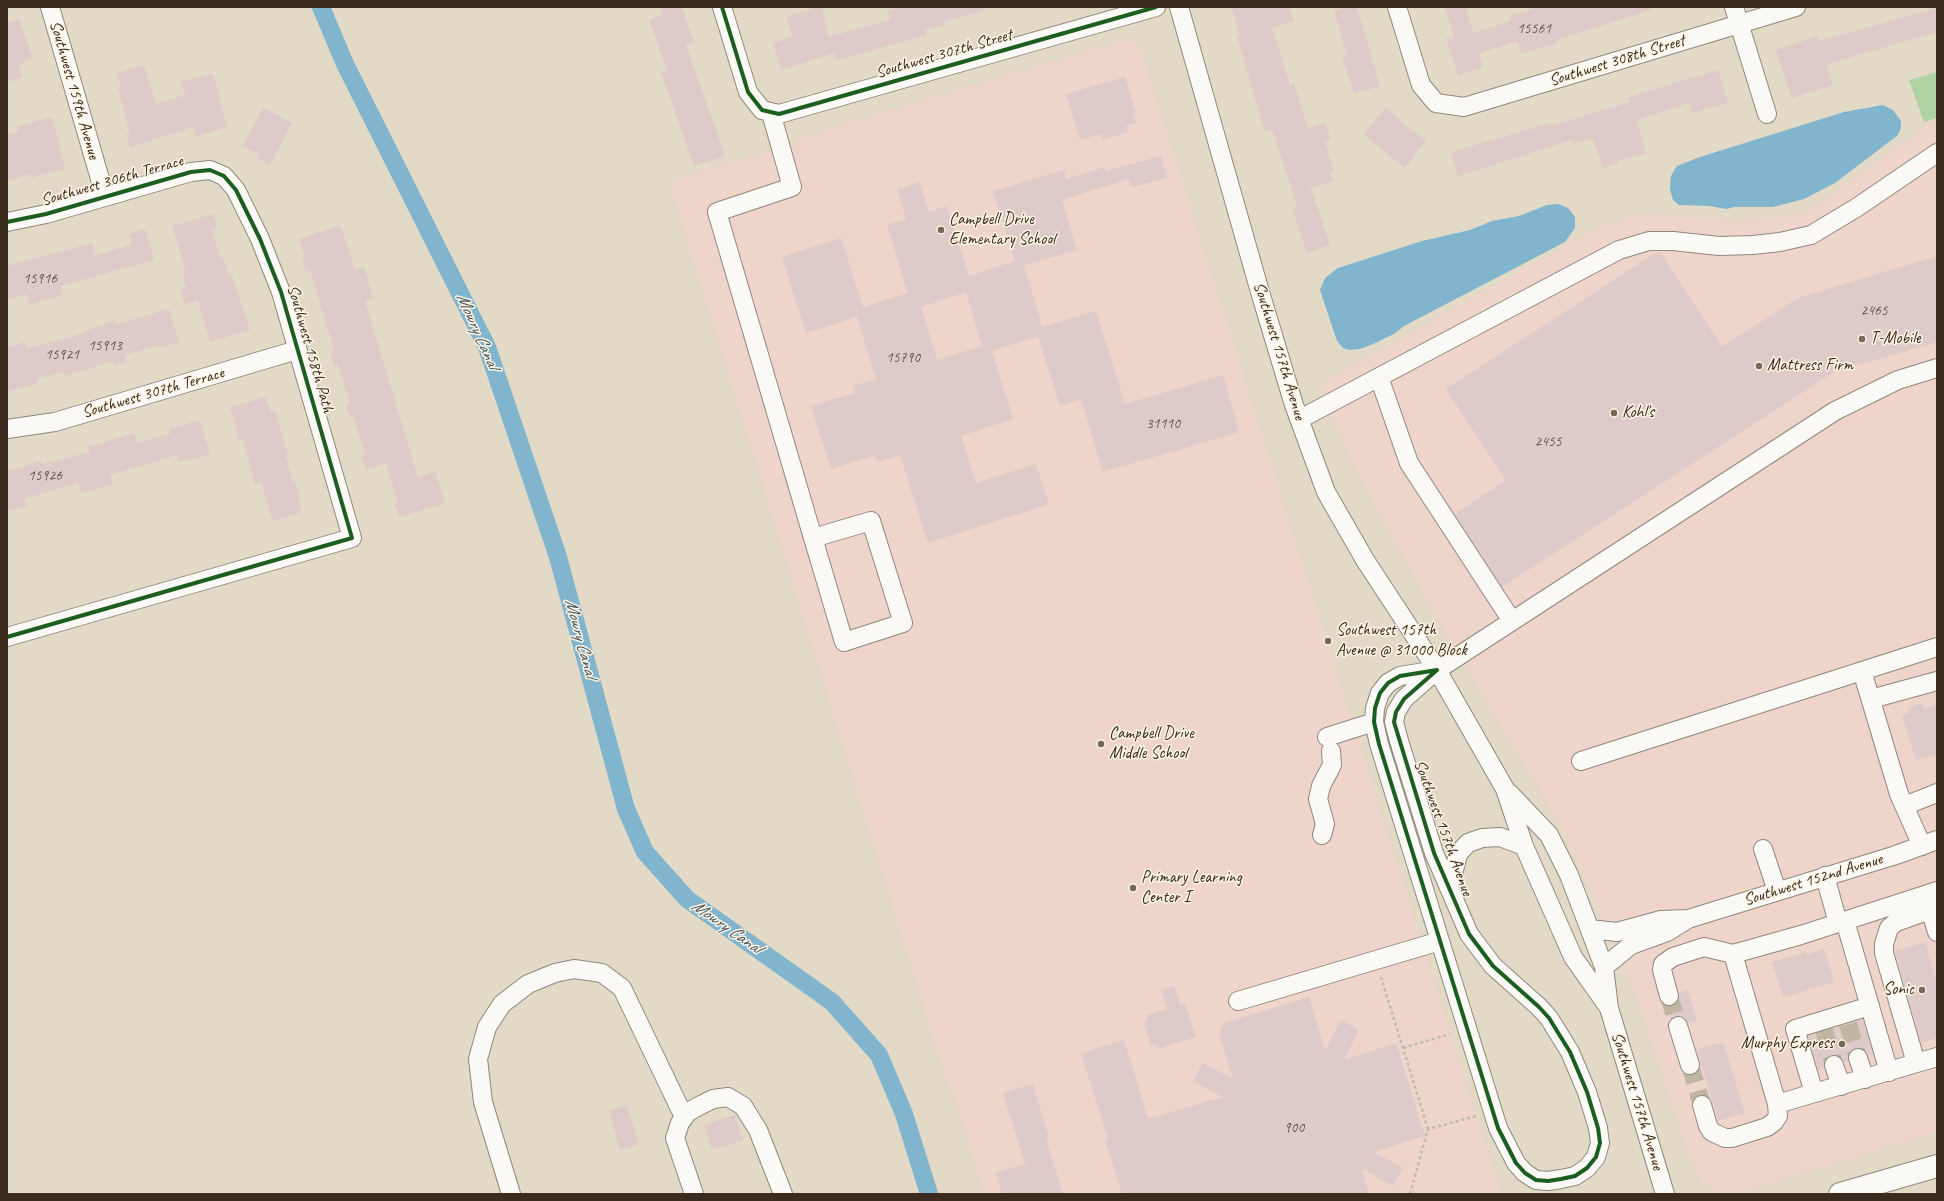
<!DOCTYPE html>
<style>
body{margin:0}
#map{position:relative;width:1944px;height:1201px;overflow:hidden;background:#e2d9c6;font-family:Caveat,sans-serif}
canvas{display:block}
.frame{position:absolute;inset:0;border:8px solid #3b2a1e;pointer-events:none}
</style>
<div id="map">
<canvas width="1944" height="1201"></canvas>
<div class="frame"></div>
</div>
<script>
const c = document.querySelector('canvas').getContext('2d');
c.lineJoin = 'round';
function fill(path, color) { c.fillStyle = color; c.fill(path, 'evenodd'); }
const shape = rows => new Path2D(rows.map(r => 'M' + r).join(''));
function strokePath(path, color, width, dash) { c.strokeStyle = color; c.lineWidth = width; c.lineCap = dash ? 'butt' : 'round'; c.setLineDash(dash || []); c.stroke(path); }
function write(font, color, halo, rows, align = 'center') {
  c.font = font + ' Caveat,sans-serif'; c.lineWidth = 3; c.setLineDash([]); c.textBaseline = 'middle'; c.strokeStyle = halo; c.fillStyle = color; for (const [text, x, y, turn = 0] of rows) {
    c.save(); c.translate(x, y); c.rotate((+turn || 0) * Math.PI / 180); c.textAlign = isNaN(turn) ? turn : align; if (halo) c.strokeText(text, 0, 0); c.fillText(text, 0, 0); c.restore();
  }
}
fill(shape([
 [1125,40,1134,42,1141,50,1501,1194,984,1194,955,1098,943,1069,669,181,793,144,800,139,815,133],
 [1937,121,1937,1132,1737,1194,1724,1194,1701,1182,1686,1144,1633,987,1564,831,1446,634,1353,463,1320,384,1602,225,1640,214,1746,221,1806,213,1929,124]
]), '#eed4ca');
fill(shape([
 [1937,72,1937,118,1924,122,1909,80]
]), '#b0d3a4');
fill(shape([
 [1883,105,1893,110,1901,121,1901,128,1898,135,1835,183,1804,199,1773,207,1735,207,1726,209,1709,206,1679,205,1673,200,1670,189,1671,176,1677,166,1700,157,1844,112],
 [1558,204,1568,208,1575,217,1575,228,1565,242,1404,326,1394,334,1373,344,1360,349,1349,350,1343,348,1337,341,1320,290,1325,278,1338,268,1422,241,1470,230,1492,221,1519,216,1547,205]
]), '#80b5cd');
strokePath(shape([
 [321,7,345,64,487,347,558,557,626,809,645,852,687,899,832,1002,879,1055,904,1114,929,1194]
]), '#80b5cd', 18);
fill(shape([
 [660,7,682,7,694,42,686,45,725,156,694,166,661,72,667,70,649,20,662,15],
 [817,7,822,7,828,37,891,20,888,11,901,7,983,7,984,10,944,22,945,25,925,30,927,35,906,41,836,60,834,53,781,70,773,43,793,37,786,17],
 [1231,7,1289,7,1294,21,1272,28,1290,84,1294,83,1308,128,1325,122,1331,140,1325,142,1334,172,1331,173,1333,181,1311,188,1330,245,1307,253,1293,210,1297,209,1295,199,1272,129,1265,132,1237,37,1240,36],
 [1345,7,1357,7,1380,86,1354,94,1342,57,1347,56,1334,11],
 [1445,7,1466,7,1473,33,1511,21,1510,16,1540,7,1650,7,1651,10,1556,40,1557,43,1521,54,1517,41,1478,54,1483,67,1458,75,1446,38,1454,36],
 [1937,8,1937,32,1827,64,1833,85,1792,98,1776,50,1818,36,1819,41],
 [19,19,33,59,19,64,23,77,7,82,7,23],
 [144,65,156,104,185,95,181,82,213,73,227,127,196,137,193,127,130,147,126,134,130,133,118,88,121,88,117,73],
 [1718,70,1728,103,1692,113,1689,103,1637,120,1646,153,1617,161,1618,163,1603,168,1593,138,1573,144,1572,140,1458,176,1451,152,1551,123,1551,126,1630,102,1629,97],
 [1125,77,1136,114,1133,115,1136,123,1126,126,1128,132,1102,140,1101,134,1080,140,1066,94],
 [263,108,292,123,270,165,257,158,258,154,243,146],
 [1385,108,1426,141,1405,168,1364,135],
 [52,117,65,169,31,178,30,174,7,181,7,135,19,132,18,126],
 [1161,156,1167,178,1132,187,1129,179,1062,200,1077,250,1024,265,1042,327,1096,311,1125,404,1223,375,1239,432,1103,472,1081,399,1060,406,1038,336,992,351,1013,419,961,436,976,483,1036,464,1049,504,928,543,900,455,877,462,875,455,831,469,811,406,855,393,853,386,876,379,857,317,806,333,782,257,841,238,863,307,908,293,887,225,906,219,897,189,920,182,929,212,947,206,969,276,1015,261,993,191,1064,170,1066,179,1105,167,1106,171],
 [966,292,982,346,937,360,921,307],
 [213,214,217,227,212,229,220,258,223,257,229,276,232,275,250,330,210,342,198,300,184,304,180,289,186,288,183,278,185,277,183,269,185,268,172,226],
 [340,225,355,269,364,267,373,298,365,301,418,477,435,471,445,503,399,517,394,503,398,502,386,463,366,469,361,455,365,454,353,416,350,417,346,405,350,404,338,364,334,365,330,352,334,350,310,270,306,271,302,258,305,257,299,239],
 [145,229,154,260,60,286,63,295,29,305,26,294,7,300,7,266,92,243,95,256,132,244,129,234],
 [1657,252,1660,252,1722,347,1798,298,1937,256,1937,342,1834,372,1502,587,1455,514,1506,480,1446,389],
 [169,309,179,342,161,347,161,345,125,355,127,362,114,366,113,361,65,376,63,372,37,379,38,383,7,392,7,347,25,342,28,349,84,333,84,331,105,325,104,323,115,320,116,324],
 [266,397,271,412,275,411,288,454,285,454,293,482,295,482,300,498,298,499,302,512,273,521,261,483,255,484,243,439,239,440,230,407],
 [200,420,210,454,179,462,177,455,110,475,113,484,81,493,78,483,24,499,27,506,7,511,7,471,42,461,42,464,90,452,88,447,134,433,137,443,171,433,169,429],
 [1922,703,1924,709,1937,704,1937,754,1916,760,1902,716,1909,713,1908,708],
 [1925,942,1937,983,1937,1038,1921,1043,1895,951],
 [1824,949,1834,982,1783,997,1772,962,1805,952,1806,955],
 [1174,986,1180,1005,1185,1003,1196,1037,1157,1049,1156,1044,1151,1046,1144,1022,1148,1021,1147,1015,1167,1009,1161,990],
 [1688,990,1697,1021,1688,1023,1685,1018,1680,1016,1670,1019,1666,1006,1676,1004,1679,999,1679,993],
 [1309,997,1325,1051,1341,1020,1359,1030,1344,1060,1396,1043,1425,1136,1374,1152,1403,1168,1393,1186,1362,1169,1369,1194,1122,1194,1105,1140,1108,1139,1081,1053,1124,1040,1148,1119,1223,1097,1193,1081,1203,1063,1233,1079,1219,1033,1224,1023],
 [1863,1019,1873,1054,1868,1055,1865,1050,1855,1048,1850,1051,1848,1061,1844,1062,1841,1057,1831,1055,1826,1058,1824,1068,1818,1070,1808,1036],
 [1723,1042,1745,1113,1718,1121,1697,1049],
 [1033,1084,1049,1138,1046,1139,1063,1194,1002,1194,996,1173,1025,1164,1003,1093],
 [627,1105,639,1144,620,1150,609,1111],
 [735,1115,743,1140,712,1150,704,1125]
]), '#ddcac9');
strokePath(shape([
 [1669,996,1678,1026],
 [1848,1024,1858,1058],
 [1824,1030,1834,1065],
 [1690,1065,1702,1105]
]), '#c1b6a4', 18, [18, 9]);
const minor = shape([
 [50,7,105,196],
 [722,7,748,92,762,110,779,114,1156,7],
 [1179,7,1260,292,1294,405,1326,492,1365,560,1437,670,1505,789,1524,846,1573,957,1609,1008],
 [1397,7,1421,85,1436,103,1464,107,1796,7],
 [1734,7,1767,114],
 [771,113,792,187,717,212,813,538,844,642,903,623,871,521,813,538],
 [7,222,46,214,191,172,210,170,224,176,236,190,260,239,281,292,352,538,7,637],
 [1379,377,1409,463,1512,621],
 [1300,419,1619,250,1649,241,1673,241,1719,246,1753,245,1780,242,1811,235,1856,208,1937,153],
 [7,429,55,422,297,350],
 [1437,670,1400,676,1388,683,1380,693,1375,708,1374,722,1379,744,1498,1128,1516,1163,1525,1173,1536,1180,1548,1181,1561,1179,1575,1176,1587,1168,1596,1157,1600,1143,1598,1128,1587,1092,1570,1052,1549,1018,1539,1007,1493,966,1469,934,1434,853,1399,741,1394,722,1396,712,1404,699,1437,670,1835,411,1898,380,1937,368],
 [1862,671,1899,794,1922,846],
 [1871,699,1937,681],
 [1327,737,1374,722],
 [1581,761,1937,647],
 [1509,793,1549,835,1569,875,1604,967,1609,1008,1665,1194],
 [1904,806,1937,793],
 [1322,835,1325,824,1318,799,1321,786,1332,765,1331,751],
 [1763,849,1777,891],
 [1825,876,1838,923],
 [1450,886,1458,854,1468,843,1482,838,1500,837,1524,846],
 [1927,899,1937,932],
 [1845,921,1889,1072],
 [1590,929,1617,932,1661,920,1688,919],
 [1604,967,1631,945,1667,932,1688,919,1896,855,1937,840],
 [1669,996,1662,970,1663,964,1673,957,1704,947,1733,954,1801,935,1937,891],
 [1238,1001,1440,941],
 [1678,1026,1690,1065],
 [1858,1058,1865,1079],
 [1916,1063,1884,953,1884,944,1889,928,1896,922,1930,910],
 [1834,1065,1841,1086],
 [1814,1093,1795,1029,1870,1006],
 [1777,1104,1937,1057],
 [1702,1105,1708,1126,1712,1132,1725,1138,1732,1138,1767,1127,1774,1122,1778,1116,1777,1104,1733,954],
 [511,1194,483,1102,478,1059,487,1027,502,1004,528,984,555,973,574,969,602,973,622,988,684,1117],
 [694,1194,675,1138,680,1123,688,1112,699,1106,713,1099,728,1097,743,1106,758,1130,783,1194]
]);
const major = shape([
 [1840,1194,1937,1166]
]);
strokePath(minor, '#8f887c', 20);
strokePath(major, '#8f887c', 24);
strokePath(shape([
 [1381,977,1428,1129],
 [1403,1048,1450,1034],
 [1410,1194,1428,1129,1477,1116]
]), '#bdbab5', 2.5, [3, 3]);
strokePath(minor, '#fbf9f6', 18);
strokePath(major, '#fbf9f6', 22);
strokePath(shape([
 [722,7,748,92,762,110,779,114,1156,7],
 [7,222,46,214,191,172,210,170,224,176,236,190,260,239,281,292,352,538,7,637],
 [1437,670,1404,699,1396,712,1394,722,1434,853,1469,934,1493,966,1539,1007,1549,1018,1570,1052,1587,1092,1598,1128,1600,1143,1596,1157,1587,1168,1575,1176,1561,1179,1548,1181,1536,1180,1525,1173,1516,1163,1498,1128,1379,744,1374,722,1375,708,1380,693,1388,683,1400,676,1437,670]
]), '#1b5e20', 4);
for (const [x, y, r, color] of [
 [941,230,4,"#756759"],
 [1862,339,4,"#756759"],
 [1759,366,4,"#756759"],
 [1614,413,4,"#756759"],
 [1328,641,4,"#756759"],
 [1101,744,4,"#756759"],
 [1133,888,4,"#756759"],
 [1922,990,4,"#756759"],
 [1842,1044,4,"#756759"]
]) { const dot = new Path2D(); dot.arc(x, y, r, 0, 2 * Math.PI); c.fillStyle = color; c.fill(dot); strokePath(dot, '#fcf5e5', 1.5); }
write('15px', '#645249', null, [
 ["15561",1534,29],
 ["15916",40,279],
 ["2465",1874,311],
 ["15913",105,346],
 ["15921",62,355],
 ["15790",903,358],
 ["31110",1163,424],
 ["2455",1548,442],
 ["15926",45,476],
 ["900",1294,1128]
]);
write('17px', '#3b2a1e', '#fcf5e5', [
 ["Southwest 307th Street",944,54,-16],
 ["Southwest 308th Street",1617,61,-17],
 ["Southwest 159th Avenue",74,90,74],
 ["Southwest 306th Terrace",112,181,-16],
 ["Southwest 158th Path",310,349,74],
 ["Southwest 157th Avenue",1279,351,73],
 ["Southwest 307th Terrace",153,393,-16],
 ["Southwest 157th Avenue",1443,828,70],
 ["Southwest 152nd Avenue",1813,880,-17],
 ["Southwest 157th Avenue",1637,1101,73]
]);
write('17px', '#3b2a1e', '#fcf5e5', [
 ["Campbell Drive",949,220],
 ["Elementary School",949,240],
 ["T-Mobile",1870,339],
 ["Mattress Firm",1767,366],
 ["Kohl's",1622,413],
 ["Southwest 157th",1336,631],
 ["Avenue @ 31000 Block",1336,651],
 ["Campbell Drive",1109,734],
 ["Middle School",1109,754],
 ["Primary Learning",1141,878],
 ["Center I",1141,898],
 ["Sonic",1914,990,"right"],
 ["Murphy Express",1834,1044,"right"]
], 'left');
write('italic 18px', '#44555c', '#fcf5e5', [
 ["Mowry Canal",477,331,66],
 ["Mowry Canal",580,638,75],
 ["Mowry Canal",726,927,35]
]);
</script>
